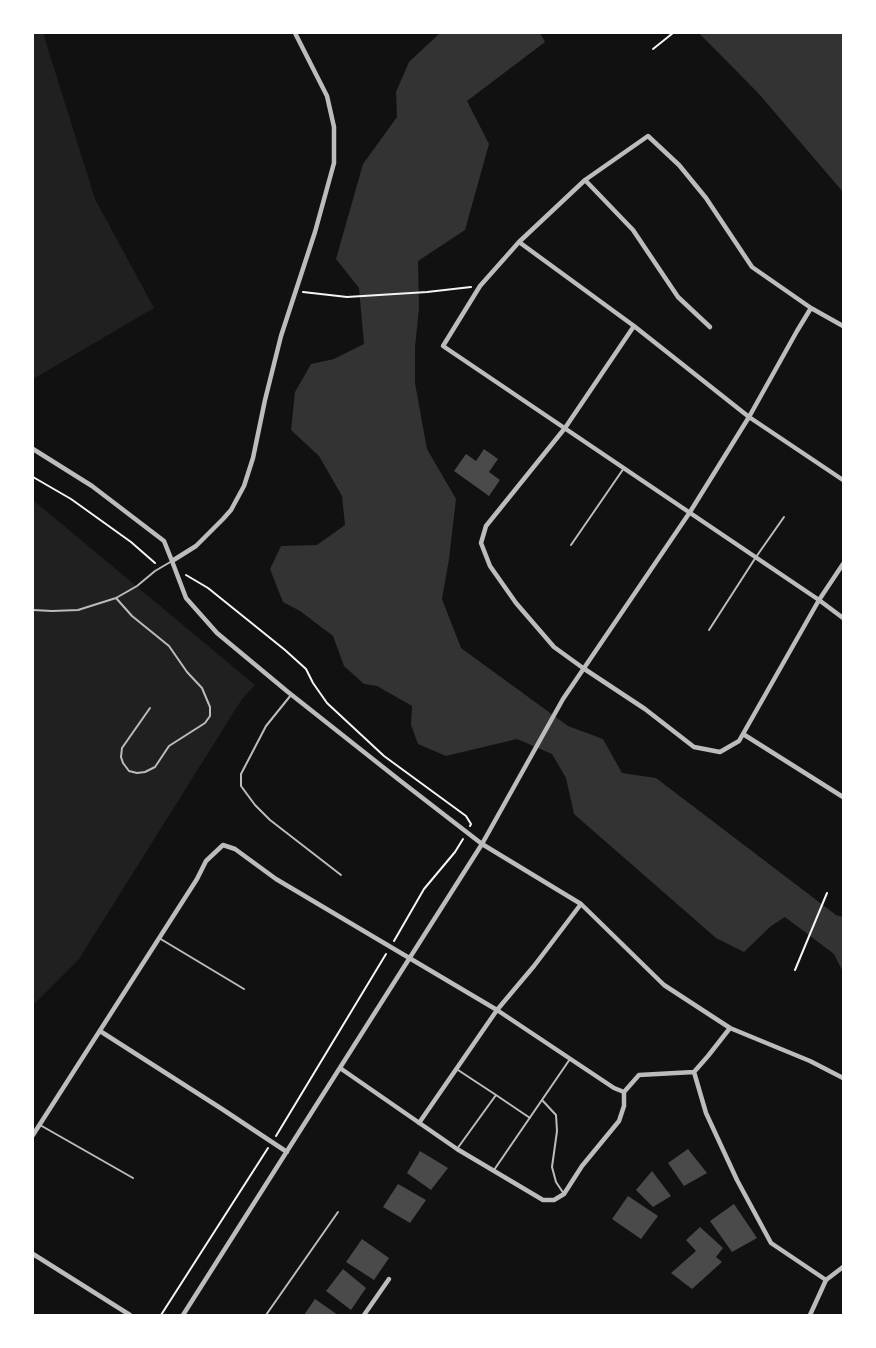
<!DOCTYPE html>
<style>
body{margin:0}
#map{position:relative;width:876px;height:1348px;overflow:hidden;background:#111;font-family:"DM Sans",sans-serif}
canvas{display:block}
.frame{position:absolute;inset:0;border:34px solid #fff;pointer-events:none}
</style>
<div id="map">
<canvas width="876" height="1348"></canvas>
<div class="frame"></div>
</div>
<script>
const c = document.querySelector('canvas').getContext('2d');
c.lineJoin = 'round';
function fill(path, color) { c.fillStyle = color; c.fill(path, 'evenodd'); }
const shape = rows => new Path2D(rows.map(r => 'M' + r).join(''));
function strokePath(path, color, width, dash) { c.strokeStyle = color; c.lineWidth = width; c.lineCap = dash ? 'butt' : 'round'; c.setLineDash(dash || []); c.stroke(path); }
fill(shape([
 [33,33,43,33,95,199,154,308,33,379],
 [33,500,255,685,242,699,79,959,33,1005]
]), '#202020');
fill(shape([
 [440,33,540,33,545,42,467,101,489,144,465,230,418,261,419,308,415,347,415,383,427,449,456,499,449,559,442,599,461,648,568,726,603,739,622,773,656,778,836,915,843,917,843,972,834,954,785,917,771,926,744,952,716,938,574,814,566,778,552,754,517,739,446,756,418,744,411,725,412,706,377,686,364,684,344,666,333,636,300,611,283,602,270,569,281,546,317,545,345,525,342,496,319,456,291,430,295,392,311,364,334,359,364,344,359,288,336,259,363,164,397,117,396,92,409,62],
 [699,33,843,33,843,192,759,94]
]), '#333');
fill(shape([
 [484,449,498,459,489,472,500,480,489,496,454,471,466,454,476,461],
 [688,1149,707,1173,684,1186,668,1163],
 [420,1151,448,1168,431,1190,407,1173],
 [652,1171,671,1196,653,1207,636,1190],
 [398,1184,426,1200,410,1223,383,1207],
 [628,1196,658,1216,641,1239,612,1219],
 [734,1204,757,1238,732,1252,710,1221],
 [700,1227,723,1248,716,1257,722,1262,692,1289,671,1273,696,1251,686,1240],
 [362,1239,389,1258,374,1280,346,1262],
 [343,1269,366,1288,351,1310,326,1291],
 [315,1299,338,1315,304,1315]
]), '#4a4a4a');
strokePath(shape([
 [653,49,673,33],
 [303,292,347,297,427,292,471,287],
 [33,477,71,499,131,542,155,563],
 [186,575,208,588,285,650,306,669,313,683,327,703,384,756,466,816,471,824,470,826],
 [394,941,424,889,455,852,463,839],
 [795,970,827,893],
 [276,1136,386,954],
 [161,1315,268,1148]
]), '#f5f5f5', 2);
strokePath(shape([
 [571,545,624,468],
 [116,598,132,616,169,646,187,672,202,688,210,707,210,716,205,723,169,746,155,767,145,772,137,773,129,771,123,763,121,757,122,748,150,708],
 [33,610,52,611,78,610,116,598,137,586,155,571,172,561],
 [709,630,756,557,784,517],
 [291,695,266,726,241,774,241,786,255,805,270,820,341,875],
 [159,938,244,989],
 [458,1070,496,1095],
 [542,1100,556,1115,557,1131,552,1167,556,1182,564,1194],
 [40,1125,133,1178],
 [457,1149,496,1095,530,1118],
 [494,1170,570,1059],
 [266,1315,338,1212]
]), '#bcbcbc', 2);
strokePath(shape([
 [585,180,633,230,678,297,710,327],
 [519,242,634,326,749,417,843,480],
 [634,326,565,428,486,526,481,543,490,566,516,603,554,647,583,668,645,709,694,747,720,752,739,741,819,600,843,564],
 [843,326,811,308,752,267,706,198,679,165,648,136,585,180,519,242,480,286,443,346,819,600,843,618],
 [33,449,92,486,164,541,172,561,186,598,217,633,288,692,398,779,482,844,581,904,664,985,730,1028,810,1061,843,1078],
 [172,561,196,546,223,519,231,510,244,486,253,458,265,400,281,336,315,232,334,163,334,127,327,96,295,33],
 [743,734,843,797],
 [100,1031,222,1109,287,1152],
 [340,1068,457,1149,543,1200,554,1200,564,1194,582,1166,619,1121,624,1106,624,1092],
 [694,1072,706,1113,737,1180,771,1243,826,1280],
 [419,1123,497,1010,534,966,581,904],
 [33,1135,197,879,206,861,223,845,235,849,276,879,497,1010,614,1088,624,1092,639,1075,694,1072,708,1056,730,1028],
 [33,1254,130,1315],
 [183,1315,482,844,563,699,690,512,749,417,797,331,811,308],
 [364,1315,389,1279],
 [810,1315,826,1280,843,1267]
]), '#bcbcbc', 4.5);
</script>
